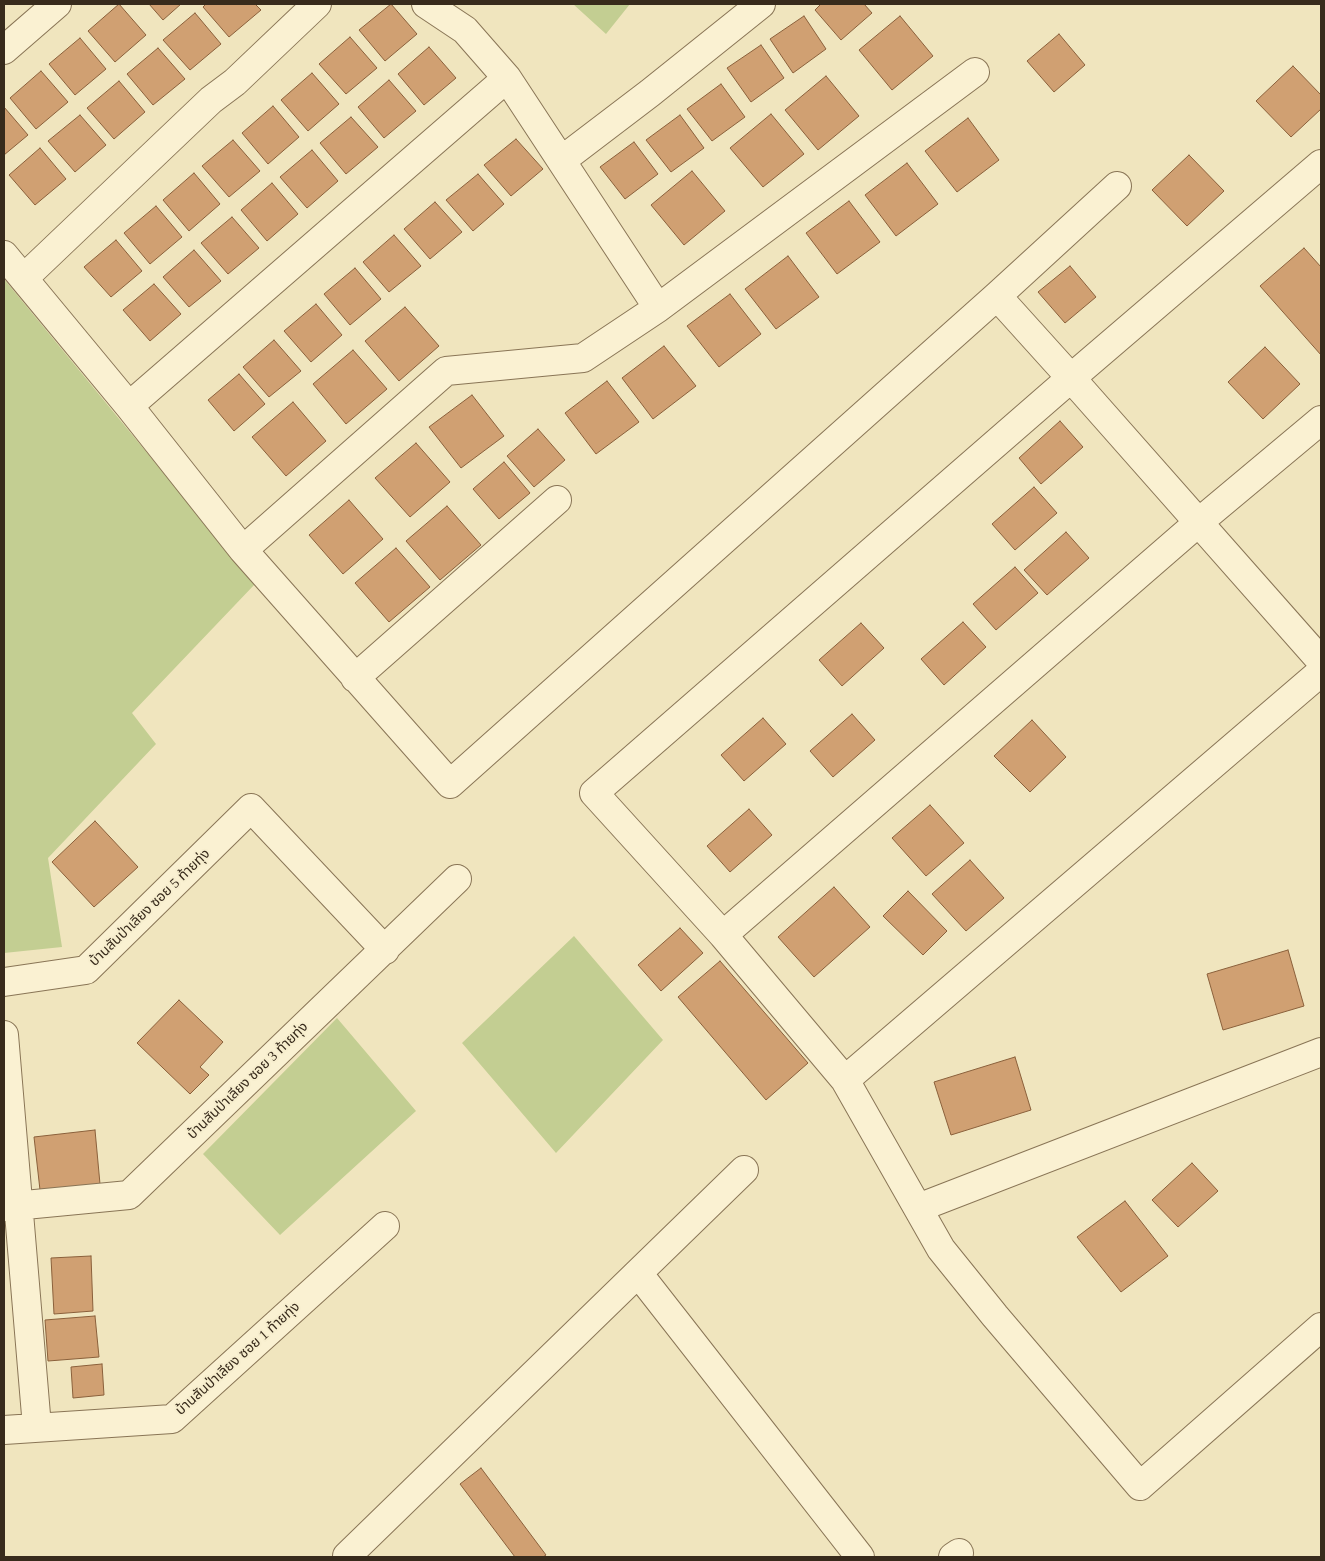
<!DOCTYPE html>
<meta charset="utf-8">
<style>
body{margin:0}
#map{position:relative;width:1325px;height:1561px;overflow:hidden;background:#f0e5be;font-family:"Times New Roman",serif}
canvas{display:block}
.frame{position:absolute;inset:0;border:5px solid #382b1c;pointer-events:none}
</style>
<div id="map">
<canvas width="1325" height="1561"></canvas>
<div class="frame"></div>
</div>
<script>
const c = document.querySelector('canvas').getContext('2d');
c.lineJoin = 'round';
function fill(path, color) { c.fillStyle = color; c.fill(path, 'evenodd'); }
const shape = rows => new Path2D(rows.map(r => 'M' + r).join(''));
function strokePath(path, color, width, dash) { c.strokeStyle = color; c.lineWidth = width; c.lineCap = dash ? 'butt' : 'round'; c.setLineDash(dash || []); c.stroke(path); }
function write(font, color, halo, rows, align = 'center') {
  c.font = font + ' "Times New Roman","Noto Sans Thai",serif'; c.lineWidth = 4; c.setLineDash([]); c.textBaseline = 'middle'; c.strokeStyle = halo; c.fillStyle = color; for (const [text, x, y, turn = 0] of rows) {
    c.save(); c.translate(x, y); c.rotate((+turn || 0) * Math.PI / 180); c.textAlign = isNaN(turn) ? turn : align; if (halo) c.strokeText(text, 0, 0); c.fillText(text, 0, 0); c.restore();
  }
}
fill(shape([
 [573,4,630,4,606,34],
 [4,279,255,584,132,713,156,744,48,858,62,947,4,953],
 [574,936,663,1040,556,1153,462,1043],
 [337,1018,416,1111,280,1235,203,1154]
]), '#c3ce92');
const building = shape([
 [119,4,146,35,115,62,88,31,119,4],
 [149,4,181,4,163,20,149,4],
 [206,4,255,4,261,10,229,37,203,7,206,4],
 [391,4,417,34,385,61,359,30,391,4],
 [821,4,864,4,872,13,841,40,815,10,821,4],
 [195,13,221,44,190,70,163,40,195,13],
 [804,16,826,49,793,73,770,39,804,16],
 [900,16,933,56,892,90,859,50,900,16],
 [1059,34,1085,65,1054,92,1027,61,1059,34],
 [350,37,377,68,346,94,319,64,350,37],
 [80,38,106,69,75,95,49,64,80,38],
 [761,45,784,78,751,102,727,68,761,45],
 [429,47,456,78,424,105,398,74,429,47],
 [158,48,185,79,153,105,127,74,158,48],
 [1293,66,1321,95,1321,109,1291,137,1256,101,1293,66],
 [41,71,68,102,36,129,10,98,41,71],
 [312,73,339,104,308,131,281,100,312,73],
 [826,76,859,116,818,150,785,110,826,76],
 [389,80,416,111,384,138,358,107,389,80],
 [119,81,145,112,114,139,87,108,119,81],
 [721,84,745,117,712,141,687,109,721,84],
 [273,106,299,137,268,164,242,133,273,106],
 [4,107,28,135,4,155,4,107],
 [771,114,804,154,763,187,730,148,771,114],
 [80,115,106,145,75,172,48,141,80,115],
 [680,115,704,148,671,172,646,140,680,115],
 [351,117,378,147,346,174,320,143,351,117],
 [968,118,999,160,957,192,925,151,968,118],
 [516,139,543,169,511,196,484,165,516,139],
 [233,140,260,171,229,197,202,166,233,140],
 [634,142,658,174,625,199,600,167,634,142],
 [40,148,66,179,35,205,9,175,40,148],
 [312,150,338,181,307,208,280,177,312,150],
 [1189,155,1224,191,1187,226,1152,190,1189,155],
 [907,163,938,204,896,236,865,195,907,163],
 [692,171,725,211,684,245,651,205,692,171],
 [194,173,220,204,189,231,163,200,194,173],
 [478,174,504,204,473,231,446,200,478,174],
 [272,183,298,214,267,241,241,210,272,183],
 [849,201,880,242,837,274,806,233,849,201],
 [435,202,462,232,430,259,404,229,435,202],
 [156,206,182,237,150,264,124,233,156,206],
 [232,217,259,248,228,274,201,243,232,217],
 [394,235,421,266,389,292,363,262,394,235],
 [116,240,142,271,111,297,84,267,116,240],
 [1304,248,1321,267,1321,355,1260,286,1304,248],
 [194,250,221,281,189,307,163,277,194,250],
 [788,256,819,297,776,329,745,289,788,256],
 [1070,266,1096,297,1065,323,1038,292,1070,266],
 [355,268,381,299,350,325,324,294,355,268],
 [154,284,181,314,150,341,123,310,154,284],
 [730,294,761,334,719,367,687,326,730,294],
 [316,304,342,335,311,362,284,331,316,304],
 [405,307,439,346,399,381,365,341,405,307],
 [274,340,301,371,269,397,243,367,274,340],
 [664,346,696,386,653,419,622,378,664,346],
 [1265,347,1300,384,1263,419,1228,382,1265,347],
 [353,350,387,389,346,424,313,384,353,350],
 [239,374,265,404,234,431,208,400,239,374],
 [607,381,639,422,596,454,565,413,607,381],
 [472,395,504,436,461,468,429,427,472,395],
 [293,402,326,441,286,476,252,437,293,402],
 [1060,421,1083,447,1041,484,1019,458,1060,421],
 [538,429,565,460,534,487,507,456,538,429],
 [416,443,450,482,410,517,375,478,416,443],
 [504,462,530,493,499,519,473,489,504,462],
 [1034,487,1057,513,1015,550,992,524,1034,487],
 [349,500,383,539,343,574,309,535,349,500],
 [447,506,481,545,440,580,406,541,447,506],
 [1066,532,1089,558,1047,595,1024,570,1066,532],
 [396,548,430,587,389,622,355,583,396,548],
 [1015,567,1038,593,996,630,973,604,1015,567],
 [963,622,986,647,944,685,921,659,963,622],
 [861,623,884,648,842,686,819,660,861,623],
 [852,714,875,740,833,777,810,751,852,714],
 [763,718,786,744,744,781,721,755,763,718],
 [1032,720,1066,757,1030,792,994,756,1032,720],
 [930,805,964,843,926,876,892,838,930,805],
 [749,809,772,835,730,872,707,846,749,809],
 [95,821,138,867,94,907,52,862,95,821],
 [970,860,1004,898,966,931,932,894,970,860],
 [834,887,870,927,814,977,778,937,834,887],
 [908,891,947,931,923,955,883,916,908,891],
 [680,928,703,953,661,991,638,965,680,928],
 [1288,950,1304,1006,1223,1030,1207,974,1288,950],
 [720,961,808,1063,766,1100,678,997,720,961],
 [179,1000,223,1042,200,1067,209,1075,190,1094,137,1043,179,1000],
 [1015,1057,1031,1110,951,1135,934,1082,1015,1057],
 [95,1130,100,1184,40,1190,34,1137,95,1130],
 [1192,1163,1218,1191,1178,1227,1152,1200,1192,1163],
 [1125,1201,1168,1256,1121,1292,1077,1237,1125,1201],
 [91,1256,93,1311,54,1314,51,1258,91,1256],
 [95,1316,99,1357,48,1361,45,1320,95,1316],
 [102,1364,104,1395,73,1398,71,1367,102,1364],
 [481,1468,546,1555,543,1557,515,1557,460,1484,481,1468]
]);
fill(building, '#d0a072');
strokePath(building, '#8a603b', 1);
const street = shape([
 [426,4,465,30,507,78,658,308],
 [4,50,57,4],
 [562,160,650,93,761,4],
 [1321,164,1071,378,594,793,723,935,845,1080,941,1249,995,1316,1140,1486,1321,1327],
 [4,255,129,406,243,550,450,784,997,296,1117,186],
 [24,278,211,100,235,82,317,4],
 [997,296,1071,378,1321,661],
 [129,406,507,78],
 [243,550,446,371,583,358,658,308,975,72],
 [355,678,557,500],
 [723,935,1199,522,1321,420],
 [4,982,86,970,251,808,385,950],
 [4,1035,37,1427],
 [845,1080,1321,672],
 [4,1207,129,1195,457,879],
 [918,1208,1321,1052],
 [638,1273,860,1557],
 [4,1430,172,1419,385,1226],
 [347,1557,347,1556,744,1170],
 [953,1557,959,1553]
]);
strokePath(street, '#897556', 30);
strokePath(street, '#faf1d2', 28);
write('14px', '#382b1c', '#f7eece', [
 ["บ้านสันป่าเลียง ซอย 5 ท้ายทุ่ง",150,908,-44],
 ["บ้านสันป่าเลียง ซอย 3 ท้ายทุ่ง",248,1081,-44],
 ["บ้านสันป่าเลียง ซอย 1 ท้ายทุ่ง",238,1359,-42]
]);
</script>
